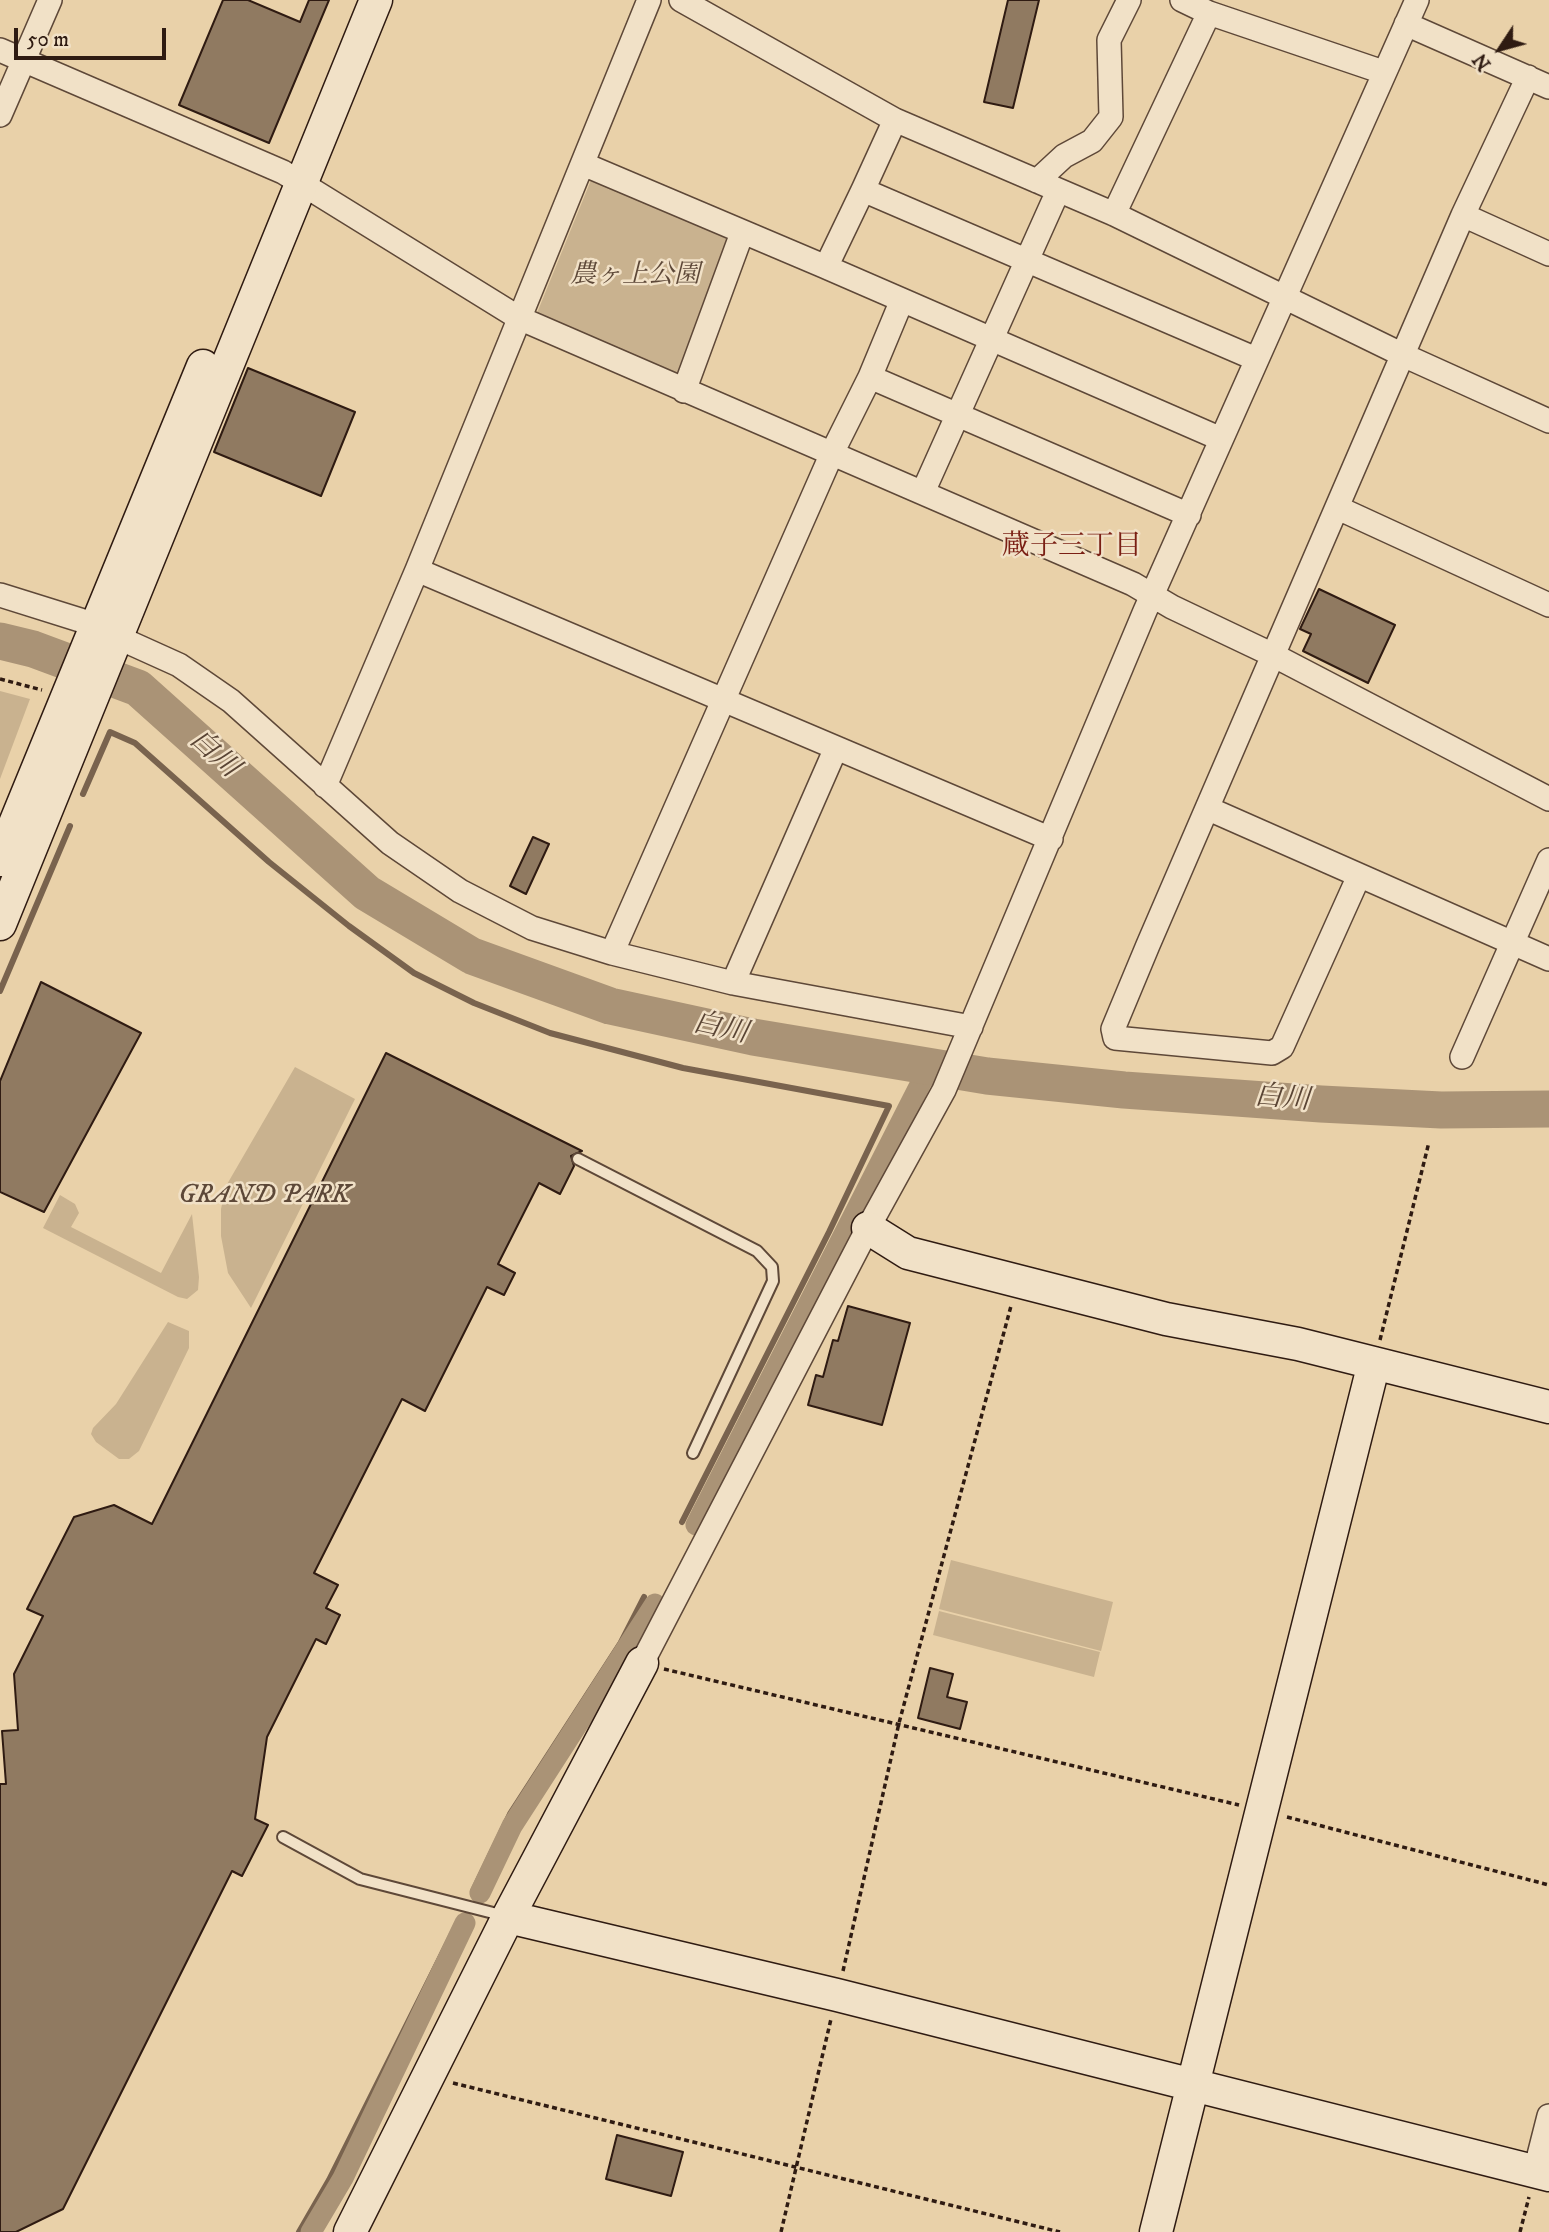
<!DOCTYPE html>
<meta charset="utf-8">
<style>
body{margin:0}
#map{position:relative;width:1549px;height:2232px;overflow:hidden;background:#e9d1a9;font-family:"IM FELL DW Pica",serif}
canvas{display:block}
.north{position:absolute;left:1465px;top:14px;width:70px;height:70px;-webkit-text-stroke:5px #f1e1c7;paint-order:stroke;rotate:234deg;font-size:19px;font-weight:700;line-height:28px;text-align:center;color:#2f1b12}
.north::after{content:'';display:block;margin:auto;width:24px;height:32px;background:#2f1b12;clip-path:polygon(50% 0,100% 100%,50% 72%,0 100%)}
.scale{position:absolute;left:14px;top:28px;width:152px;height:32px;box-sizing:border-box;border:4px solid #2f1b12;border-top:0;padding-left:9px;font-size:21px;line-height:24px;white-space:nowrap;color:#2f1b12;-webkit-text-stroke:5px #f1e1c7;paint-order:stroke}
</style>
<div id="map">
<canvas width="1549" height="2232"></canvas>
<div class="north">N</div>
<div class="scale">50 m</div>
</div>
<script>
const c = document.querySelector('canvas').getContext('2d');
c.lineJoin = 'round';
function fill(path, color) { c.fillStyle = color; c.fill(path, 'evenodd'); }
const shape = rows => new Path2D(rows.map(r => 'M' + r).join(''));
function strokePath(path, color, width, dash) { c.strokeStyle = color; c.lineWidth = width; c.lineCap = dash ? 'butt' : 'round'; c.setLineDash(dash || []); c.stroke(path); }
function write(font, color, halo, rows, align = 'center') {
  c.font = font + ' "IM FELL DW Pica","Noto Serif JP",serif'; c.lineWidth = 5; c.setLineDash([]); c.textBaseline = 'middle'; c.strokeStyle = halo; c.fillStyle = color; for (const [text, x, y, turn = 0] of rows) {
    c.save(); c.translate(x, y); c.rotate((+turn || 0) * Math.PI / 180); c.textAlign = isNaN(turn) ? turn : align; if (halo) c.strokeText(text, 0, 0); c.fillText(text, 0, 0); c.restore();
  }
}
fill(shape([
 [591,180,733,241,678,374,537,313],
 [0,691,30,699,0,779],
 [295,1067,355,1099,251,1308,228,1273,221,1236,221,1209,226,1186],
 [60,1195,75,1204,79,1213,71,1227,161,1273,192,1214,199,1277,198,1290,187,1299,178,1297,43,1228],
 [168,1322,189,1331,189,1348,139,1451,129,1459,119,1459,96,1442,91,1434,93,1428,116,1404],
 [951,1560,1113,1602,1101,1651,939,1609],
 [939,1611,1100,1652,1094,1677,933,1635]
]), '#c9b28f');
strokePath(shape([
 [83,794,110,732,135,743,269,862,349,926,414,973,474,1003,550,1033,683,1068,889,1106,829,1232,682,1522],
 [0,991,70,826],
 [473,1891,510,1814,620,1644,644,1597],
 [299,2232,329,2180,458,1922]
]), '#79634e', 6);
strokePath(shape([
 [696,1525,929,1067],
 [480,1893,512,1826,655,1604],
 [311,2232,343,2178,465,1923]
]), '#aa9376', 21);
strokePath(shape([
 [0,641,33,649,138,688,367,893,472,956,610,1006,753,1037,987,1076,1124,1090,1321,1104,1441,1110,1549,1109]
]), '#aa9376', 37);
const building = shape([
 [223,0,248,0,300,22,309,0,329,0,269,143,179,105,223,0],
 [1008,0,1039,0,1013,108,984,102,1008,0],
 [248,368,355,412,321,496,214,452,248,368],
 [1319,589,1395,625,1368,683,1303,651,1311,634,1300,629,1319,589],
 [533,837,549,844,526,894,510,886,533,837],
 [41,982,141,1033,44,1212,0,1192,0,1081,41,982],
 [386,1053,582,1151,571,1156,574,1166,560,1194,539,1183,498,1264,515,1273,504,1295,487,1287,425,1411,402,1399,314,1573,338,1585,326,1608,340,1615,326,1644,316,1639,267,1737,255,1819,268,1825,242,1876,232,1871,63,2209,16,2232,0,2232,0,1784,6,1784,2,1731,18,1730,14,1674,43,1616,27,1609,74,1517,114,1505,152,1524,386,1053],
 [848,1306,910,1323,882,1425,808,1405,816,1375,823,1377,833,1340,838,1341,848,1306],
 [930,1668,953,1674,947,1697,967,1702,960,1729,918,1718,930,1668],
 [617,2135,683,2152,671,2196,606,2179,617,2135]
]);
fill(building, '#907a61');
strokePath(building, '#2f1b12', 2);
const lane = shape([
 [578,1159,757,1251,772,1267,773,1281,693,1453],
 [283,1837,360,1879,505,1916]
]);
const street = shape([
 [681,0,895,120,1114,214,1403,355,1549,421],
 [1182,0,1209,13,1383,72],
 [1406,24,1549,87],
 [0,50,283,172,519,318,1133,584,1172,607,1273,655,1549,799],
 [0,115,50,0],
 [895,120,863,190,1256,359],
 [583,164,826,267],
 [1037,181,1064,156,1092,141,1111,117,1109,40,1129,0],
 [863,190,826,267,902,300],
 [1114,214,1209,13],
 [1463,215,1549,254],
 [870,377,902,300,1221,439],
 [684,391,742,233],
 [923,492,1058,191],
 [1338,508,1549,605],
 [417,570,1051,839],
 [0,595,96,625],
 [117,637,179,665,231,701,390,843,460,891,532,928,612,953,733,983,971,1027],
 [325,786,417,570,649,0],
 [1209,809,1549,959],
 [1358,878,1282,1047,1272,1053,1115,1038,1113,1029,1148,945,1463,215,1528,77],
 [612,953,833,451,870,377,1189,515],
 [733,983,836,748],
 [1462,1057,1549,860],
 [642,1663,868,1228,944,1090,1145,611,1417,0],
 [1535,2171,1549,2116]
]);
const secondary = shape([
 [0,860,203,366],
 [0,924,376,0],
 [868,1228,908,1253,1166,1319,1298,1344,1549,1407],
 [508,1917,837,1995,1549,2175],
 [350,2232,508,1917,642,1663],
 [1156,2232,1374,1363]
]);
strokePath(lane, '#5e4838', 14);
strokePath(street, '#5e4838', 26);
strokePath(secondary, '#2f1b12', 35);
strokePath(shape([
 [0,679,42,690],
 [1380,1340,1429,1142],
 [664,1669,1239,1805],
 [1287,1817,1549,1885],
 [843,1971,899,1723,1011,1306],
 [453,2083,1060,2232],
 [781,2232,831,2019],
 [1520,2232,1529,2197]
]), '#2f1b12', 3.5, [5, 3.5]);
strokePath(lane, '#f1e1c7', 10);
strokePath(street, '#f1e1c7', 23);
strokePath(secondary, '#f1e1c7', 32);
write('italic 26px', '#5d4838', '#f1e1c7', [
 ["農ヶ上公園",635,277],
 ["GRAND PARK",264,1197]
]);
write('28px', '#7a1f14', '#f1e1c7', [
 ["蔵子三丁目",1072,548]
]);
write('italic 28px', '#5a4535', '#f1e1c7', [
 ["白川",213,755,42],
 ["白川",720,1030,12],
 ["白川",1282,1100,5]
]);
</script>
